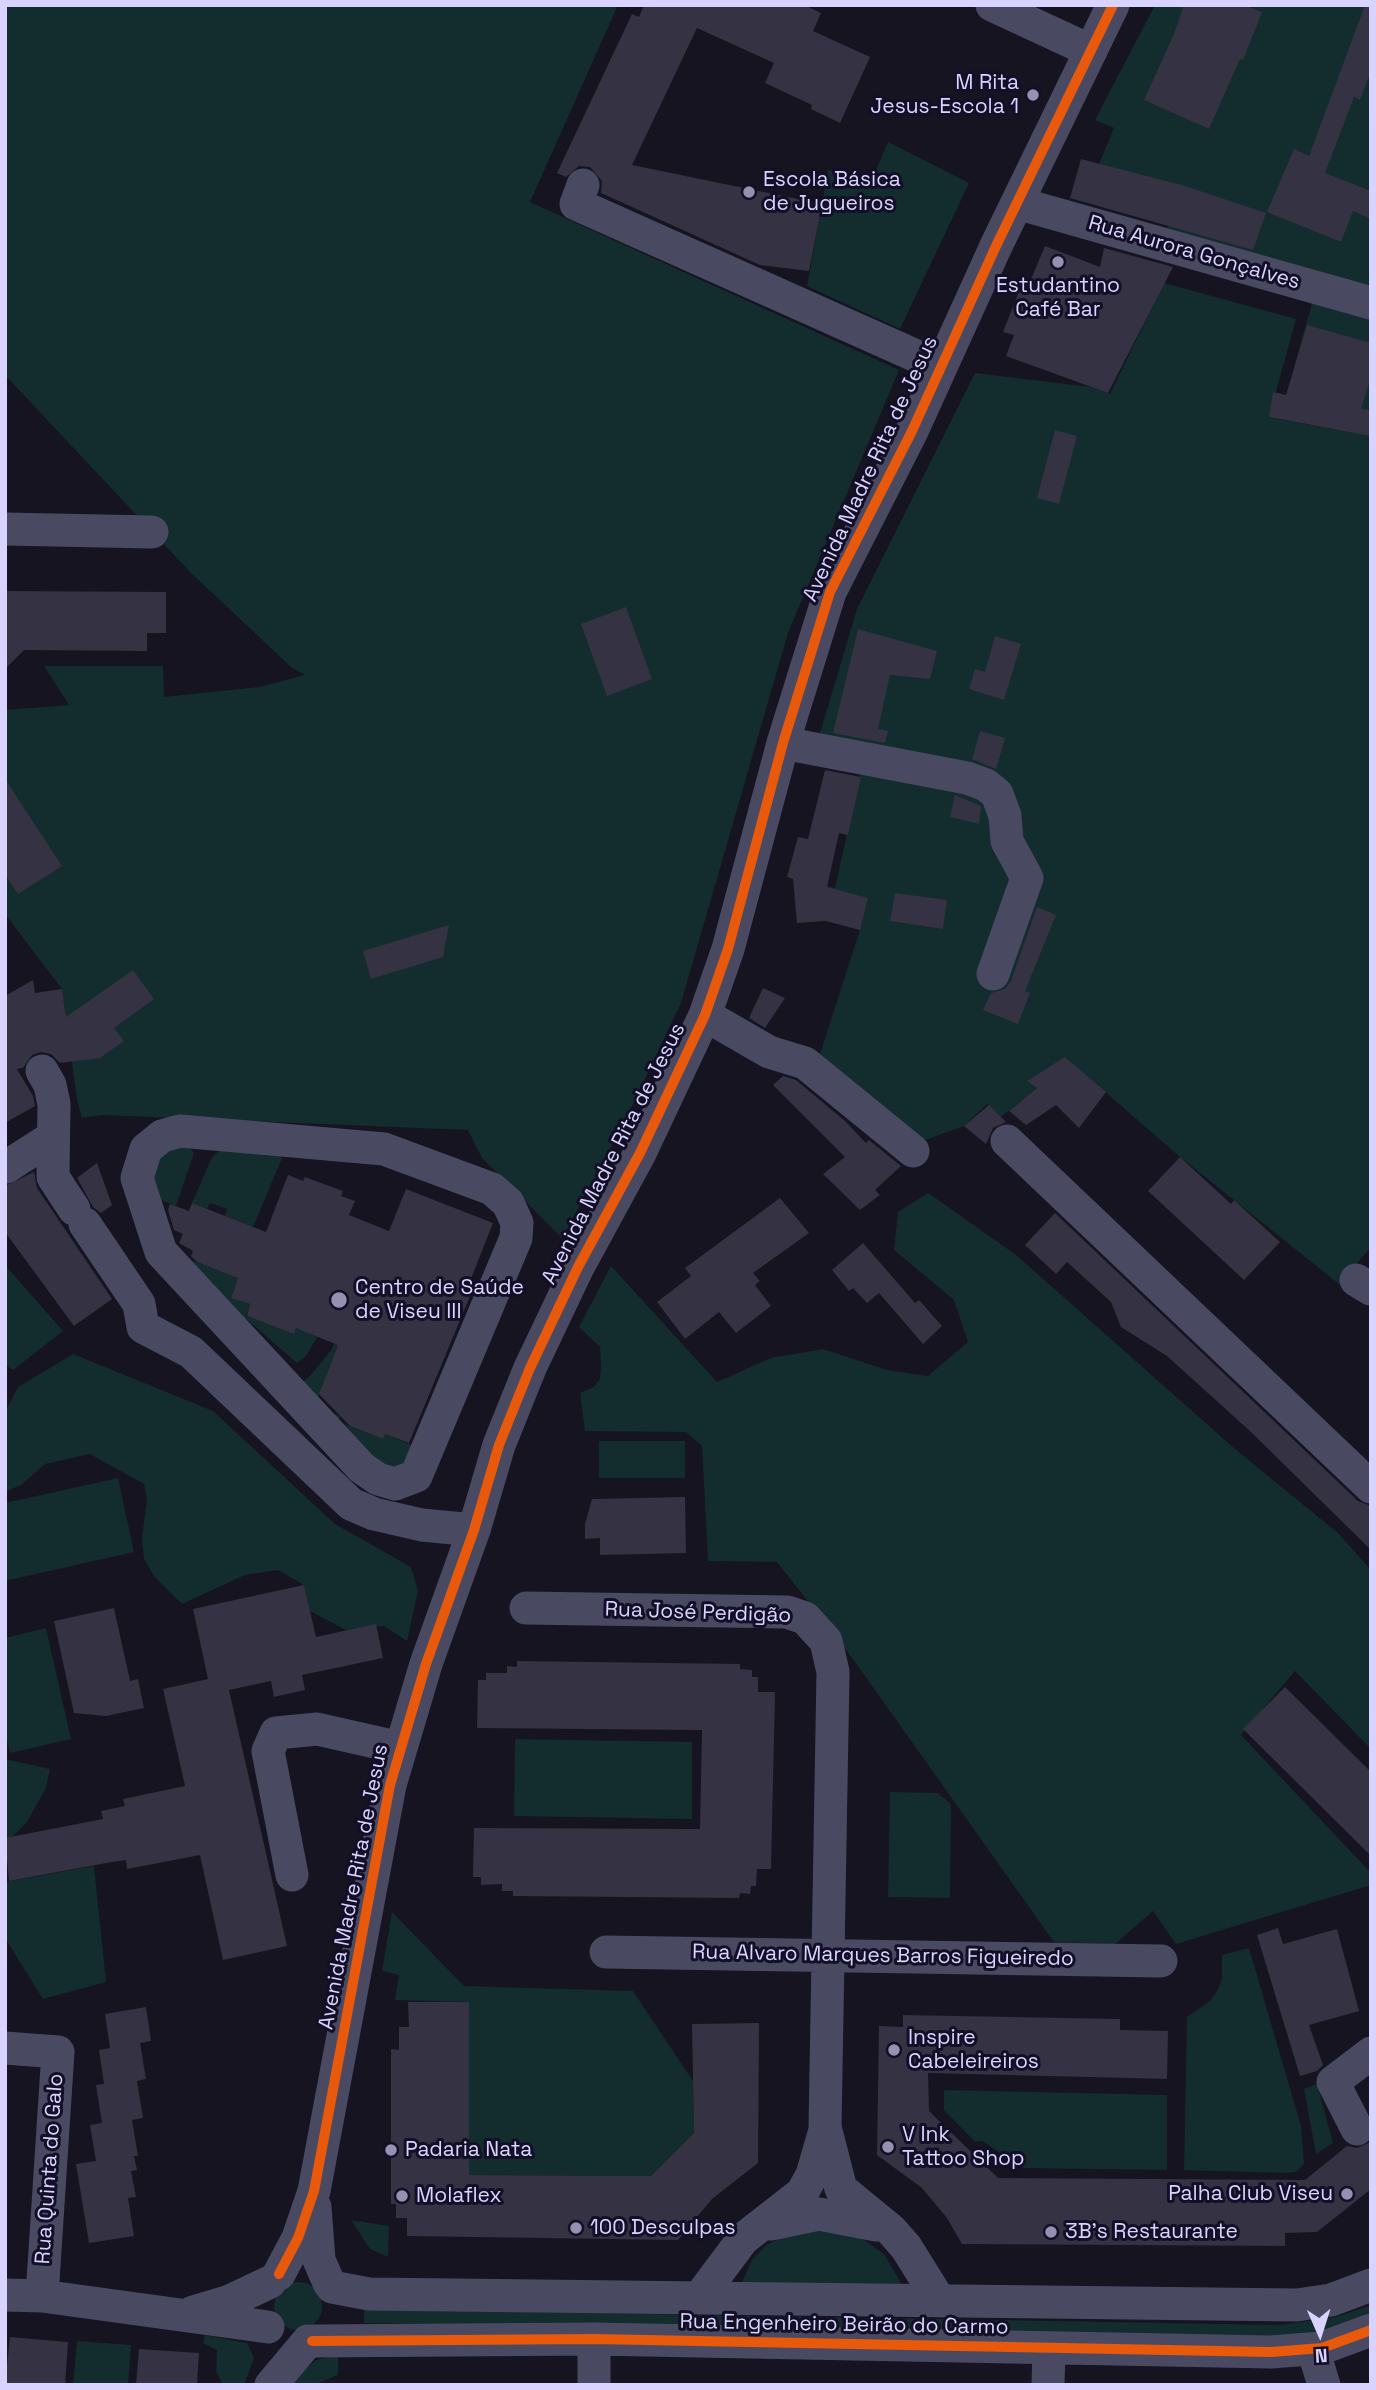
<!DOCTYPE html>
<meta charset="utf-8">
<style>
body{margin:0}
#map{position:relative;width:1376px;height:2390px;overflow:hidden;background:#161421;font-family:"Space Grotesk",sans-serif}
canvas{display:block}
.frame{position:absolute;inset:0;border:7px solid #d9d4ff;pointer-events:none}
.north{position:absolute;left:1285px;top:2299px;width:70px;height:70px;-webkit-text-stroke:5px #130f26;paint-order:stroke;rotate:177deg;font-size:19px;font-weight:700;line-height:28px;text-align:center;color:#d9d4ff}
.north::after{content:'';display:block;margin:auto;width:24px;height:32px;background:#d9d4ff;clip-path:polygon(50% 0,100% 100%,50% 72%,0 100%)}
</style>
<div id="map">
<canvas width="1376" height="2390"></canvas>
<div class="frame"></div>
<div class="north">N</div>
</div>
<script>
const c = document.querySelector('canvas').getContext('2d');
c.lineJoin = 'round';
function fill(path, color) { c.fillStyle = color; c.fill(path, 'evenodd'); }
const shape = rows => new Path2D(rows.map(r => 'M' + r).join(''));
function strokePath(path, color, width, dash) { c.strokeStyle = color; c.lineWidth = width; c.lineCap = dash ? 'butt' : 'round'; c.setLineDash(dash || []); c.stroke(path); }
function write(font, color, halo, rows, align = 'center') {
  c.font = font + ' "Space Grotesk",sans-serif'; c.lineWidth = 6; c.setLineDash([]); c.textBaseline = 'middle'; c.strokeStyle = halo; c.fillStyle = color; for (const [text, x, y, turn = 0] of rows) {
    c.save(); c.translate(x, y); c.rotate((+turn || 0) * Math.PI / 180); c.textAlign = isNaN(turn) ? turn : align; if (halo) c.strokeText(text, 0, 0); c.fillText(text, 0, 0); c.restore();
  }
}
fill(shape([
 [5,5,618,5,530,202,899,370,788,633,681,1003,623,1125,562,1238,482,1158,468,1130,102,1115,82,1118,77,1100,62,989,5,914,5,710,69,705,44,666,163,666,164,697,259,687,305,675,291,667,191,573,5,375],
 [1155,5,1371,5,1371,292,1167,229,1181,185,1099,164,1114,128,1095,120],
 [888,142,969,183,900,329,807,286,828,170,872,179],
 [1164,283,1296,319,1269,417,1332,429,1340,381,1294,367,1313,300,1371,318,1371,1247,1339,1284,1180,1157,1065,1057,1037,1088,1001,1117,987,1104,964,1126,914,1144,819,1057,860,930,825,921,822,884,835,888,865,752,818,740,857,609,975,373,1091,387,1110,394],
 [189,1146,194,1153,176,1206,151,1196,154,1158,164,1149],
 [220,1150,279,1153,282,1158,253,1227,225,1216,227,1209,210,1203,207,1209,192,1203,212,1157],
 [928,1193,1015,1254,1235,1449,1338,1533,1371,1570,1371,1749,1295,1671,1241,1735,1371,1873,1371,1885,1176,1944,1153,1911,1115,1944,1054,1942,850,1655,777,1562,708,1561,702,1446,686,1432,585,1431,580,1393,594,1387,600,1379,601,1367,600,1347,579,1327,611,1266,717,1382,771,1358,823,1349,887,1370,928,1376,968,1342,954,1300,894,1250,898,1212],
 [190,1260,211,1267,241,1270,231,1297,250,1304,246,1316,294,1333,296,1328,325,1324,306,1356,297,1363,244,1317],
 [5,1265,63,1331,13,1370,5,1365],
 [345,1314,377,1326,372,1337,376,1340,372,1351,368,1350,370,1345,342,1334,315,1406,340,1416,339,1422,383,1439,385,1434,417,1447,408,1465,385,1470,373,1464,347,1441,296,1388,310,1376,332,1349],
 [73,1354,213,1411,335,1524,411,1567,418,1591,407,1641,384,1626,346,1630,310,1611,304,1585,278,1570,245,1575,182,1604,154,1576,144,1559,142,1538,147,1499,144,1484,90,1454,45,1464,21,1485,5,1492,5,1412,18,1387],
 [599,1441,685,1441,685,1478,599,1478],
 [118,1478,134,1552,5,1581,5,1503],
 [46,1628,71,1739,10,1753,5,1732,5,1638],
 [515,1739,692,1742,692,1819,514,1816],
 [5,1759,50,1769,46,1788,27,1822,12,1837,5,1838],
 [890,1792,938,1793,951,1804,950,1898,888,1897],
 [94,1866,106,1982,43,1999,5,1938,5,1882],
 [392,1912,464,1986,633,1991,693,2081,694,2133,651,2176,469,2175,469,2002,395,2000,399,1975,382,1971],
 [1249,1948,1301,2126,1304,2164,1296,2172,1285,2173,1184,2170,1187,2017,1210,2001,1217,1991,1222,1979,1222,1955],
 [1317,2084,1333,2143,1316,2154,1304,2089],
 [944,2090,1167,2095,1167,2170,1024,2168,982,2141,975,2142,944,2110],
 [351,2220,389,2226,388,2257,370,2249],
 [804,2228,854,2233,884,2254,902,2285,742,2282,752,2260,766,2245],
 '274 2306a24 24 0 1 1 48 0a24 24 0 1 1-48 0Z',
 [1371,2305,1371,2316,1323,2333,1280,2337,364,2323,364,2309,1280,2325,1336,2317],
 [205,2335,247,2343,254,2358,244,2385,223,2385,216,2371,217,2350,203,2343],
 [77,2341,131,2345,128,2385,73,2385],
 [338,2355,338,2375,313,2385,286,2385,316,2360]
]), '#132c2d');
fill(shape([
 [644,5,804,5,821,13,813,31,870,57,840,123,811,109,812,105,765,83,774,63,697,28,632,165,822,204,809,271,760,265,601,193,602,181,590,167,579,166,566,177,557,173,632,14,639,17],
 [1184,5,1244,5,1262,12,1243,60,1240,59,1209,129,1144,100,1174,34],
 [1365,5,1371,5,1371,71,1360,100,1354,97,1325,173,1371,191,1371,219,1353,211,1341,242,1267,212,1294,149,1309,156],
 [1081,159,1182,185,1266,213,1253,250,1070,198],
 [1045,246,1100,267,1104,248,1173,267,1108,393,1006,356,1014,335,1003,332,1020,289,1026,291],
 [1307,325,1371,343,1371,377,1361,409,1371,410,1371,436,1269,417,1273,392,1286,395],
 [1055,430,1077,436,1059,504,1037,498],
 [5,591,166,592,166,633,147,633,147,651,24,650,5,669],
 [626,607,652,679,607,696,581,624],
 [858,629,937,651,930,679,890,675,878,729,888,731,885,743,833,733],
 [995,636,1021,644,1004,700,969,689,975,669,985,672],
 [980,731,1005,738,996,769,972,759],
 [825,770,861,777,848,835,839,833,827,887,868,898,860,930,826,921,797,923,793,879,787,877,798,837,808,839],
 [5,779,62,866,18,894,5,875],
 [955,795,981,806,979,824,950,817],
 [895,893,947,900,943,929,890,921],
 [1037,907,1056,915,1025,991,1030,993,1018,1024,983,1010,991,993,1005,989,1011,981],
 [449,925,443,957,371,979,363,951],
 [133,970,154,999,114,1028,124,1041,100,1058,60,1063,51,1054,41,1052,32,1055,23,1068,17,1069,33,1096,35,1106,5,1123,5,996,33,980,35,993,62,989,66,1017],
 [763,988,785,998,765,1028,749,1018],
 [1065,1057,1106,1092,1079,1128,1056,1105,1026,1125,1009,1111,1037,1088,1027,1081],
 [783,1076,796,1080,845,1121,866,1143,869,1140,901,1166,875,1190,880,1195,860,1210,823,1174,845,1157,773,1085],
 [989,1105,1006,1122,993,1128,986,1144,964,1126],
 [1180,1157,1231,1204,1234,1200,1280,1242,1244,1280,1148,1191],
 [97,1163,112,1205,101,1213,93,1207,77,1178],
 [34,1172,37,1188,112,1299,74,1326,5,1232,5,1186],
 [288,1175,303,1181,305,1177,343,1191,341,1196,355,1201,349,1215,389,1231,406,1189,493,1223,465,1294,470,1296,409,1443,385,1434,383,1439,350,1426,319,1394,338,1345,296,1328,294,1334,247,1316,250,1304,231,1298,238,1278,197,1262,191,1256,193,1251,179,1243,183,1234,174,1230,168,1210,170,1204,189,1211,192,1203,266,1232],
 [780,1198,809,1233,753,1273,760,1281,755,1285,771,1306,736,1333,719,1312,685,1339,657,1302,691,1276,685,1268],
 [1055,1213,1358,1501,1371,1506,1371,1550,1251,1432,1167,1356,1121,1327,1111,1302,1067,1262,1056,1274,1025,1245],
 [863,1243,915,1303,919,1300,942,1326,923,1344,879,1293,867,1303,853,1288,849,1291,832,1270],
 [685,1497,686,1553,600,1555,600,1538,585,1539,585,1524,592,1499],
 [304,1585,316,1637,376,1624,383,1658,302,1675,305,1690,274,1697,271,1681,229,1690,287,1946,223,1960,200,1855,127,1869,126,1860,112,1862,9,1881,5,1838,103,1819,101,1811,125,1806,123,1799,185,1786,163,1689,208,1679,193,1609],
 [114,1608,130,1681,138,1679,144,1708,106,1716,74,1713,54,1621],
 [517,1661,740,1664,740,1669,752,1670,752,1677,758,1677,758,1692,775,1692,771,1869,757,1869,756,1886,751,1886,750,1894,740,1893,739,1898,513,1896,513,1891,502,1891,502,1884,481,1885,481,1877,473,1877,474,1828,700,1829,702,1730,477,1728,478,1680,486,1680,486,1673,507,1673,507,1666,517,1667],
 [1285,1687,1371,1772,1371,1856,1243,1729],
 [1278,1928,1283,1944,1337,1929,1359,2011,1309,2025,1323,2065,1317,2071,1300,2076,1257,1935],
 [408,2002,469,2002,469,2175,651,2176,694,2133,692,2024,759,2023,758,2163,712,2199,678,2240,407,2236,407,2218,396,2218,396,2204,391,2204,391,2049,399,2050,399,2027,409,2027],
 [146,2007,151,2041,140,2043,146,2079,137,2081,143,2118,132,2120,138,2156,134,2156,137,2170,131,2171,136,2197,128,2198,134,2236,89,2243,76,2164,96,2161,90,2125,102,2123,96,2085,104,2084,99,2050,110,2048,105,2014],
 [903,2015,1120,2019,1120,2030,1168,2031,1167,2079,928,2073,929,2111,998,2178,1305,2180,1347,2146,1357,2148,1371,2142,1371,2189,1317,2232,1285,2233,1285,2246,962,2244,947,2218,922,2188,877,2155,879,2026,903,2027],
 [10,2337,68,2342,65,2385,5,2385],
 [139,2349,199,2353,197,2385,136,2385]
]), '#343243');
strokePath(shape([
 [992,5,1091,51],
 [583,185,576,204,941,367],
 [1017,203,1371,303],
 [5,529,152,532],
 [783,743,967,778,986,785,997,794,1005,816,1007,841,1027,878,993,974],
 [705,1015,769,1052,805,1063,913,1151],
 [42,1071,50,1085,54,1104,53,1177,74,1209],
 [180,1131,384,1149,492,1189,508,1203,517,1223,516,1238,416,1476,395,1484,378,1479,362,1468,161,1252,137,1178,146,1149,162,1136,180,1131],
 [1007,1141,1371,1487],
 [6,1167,53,1137],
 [85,1224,139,1304,143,1327,191,1352,351,1504,374,1514,422,1525,474,1530],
 [1356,1280,1371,1289],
 [526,1608,787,1612,805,1618,826,1641,833,1672,825,2127,841,2189,891,2230,906,2247,939,2300],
 [292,1875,268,1751,276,1733,317,1729,401,1748],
 [606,1952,1161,1961],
 [5,2048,58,2052,42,2296],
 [1357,2129,1333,2082,1371,2053],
 [315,2207,319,2260,329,2283],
 [771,2224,819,2214,876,2225],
 [279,2274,298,2238,314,2191,390,1785,426,1664,474,1530,499,1445,530,1368,578,1267,640,1153,705,1015,728,949,783,743,830,592,912,431,996,246,1113,5],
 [332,2287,369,2294,1297,2305,1331,2300,1371,2285],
 [5,2295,42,2296,268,2327],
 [699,2298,743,2239,802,2193,812,2175,825,2130],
 [193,2312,230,2301,270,2282],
 [312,2341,594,2339,1271,2352,1322,2348,1371,2330],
 [1313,2349,1324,2385],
 [271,2385,308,2341],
 [594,2385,594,2339],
 [1048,2385,1049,2348]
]), '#4a4962', 33);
strokePath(shape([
 [279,2274,298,2238,314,2191,390,1785,426,1664,474,1530,499,1445,530,1368,578,1267,640,1153,705,1015,728,949,783,743,830,592,912,431,996,246,1113,5],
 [312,2341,594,2339,1271,2352,1322,2348,1371,2330]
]), '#e8590c', 10);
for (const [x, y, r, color] of [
 [1033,95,7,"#9591b1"],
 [749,192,7,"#9591b1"],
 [1058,262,7,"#9591b1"],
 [339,1300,9,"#9591b1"],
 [894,2050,7,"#9591b1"],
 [888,2147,7,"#9591b1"],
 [391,2150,7,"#9591b1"],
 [1347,2194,7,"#9591b1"],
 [402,2196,7,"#9591b1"],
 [576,2228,7,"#9591b1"],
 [1051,2232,7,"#9591b1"]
]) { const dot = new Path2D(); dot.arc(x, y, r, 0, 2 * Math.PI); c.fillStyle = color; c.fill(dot); strokePath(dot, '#130f26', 2.5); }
write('21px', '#d9d4ff', '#130f26', [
 ["M Rita",1019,83,"right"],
 ["Jesus-Escola 1",1019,107,"right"],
 ["Escola Básica",763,180],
 ["de Jugueiros",763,204],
 ["Estudantino",1058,286,"center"],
 ["Café Bar",1058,310,"center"],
 ["Centro de Saúde",355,1288],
 ["de Viseu III",355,1312],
 ["Inspire",908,2038],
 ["Cabeleireiros",908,2062],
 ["V Ink",902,2135],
 ["Tattoo Shop",902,2159],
 ["Padaria Nata",405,2150],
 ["Palha Club Viseu",1333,2194,"right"],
 ["Molaflex",416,2196],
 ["100 Desculpas",590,2228],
 ["3B's Restaurante",1065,2232]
], 'left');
write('21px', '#d9d4ff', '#130f26', [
 ["Rua Aurora Gonçalves",1194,253,16],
 ["Avenida Madre Rita de Jesus",871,469,-65],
 ["Avenida Madre Rita de Jesus",614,1154,-63],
 ["Rua José Perdigão",698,1613,2],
 ["Avenida Madre Rita de Jesus",354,1887,-79],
 ["Rua Alvaro Marques Barros Figueiredo",883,1956,1],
 ["Rua Quinta do Galo",50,2169,-86],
 ["Rua Engenheiro Beirão do Carmo",844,2325,1]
]);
</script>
